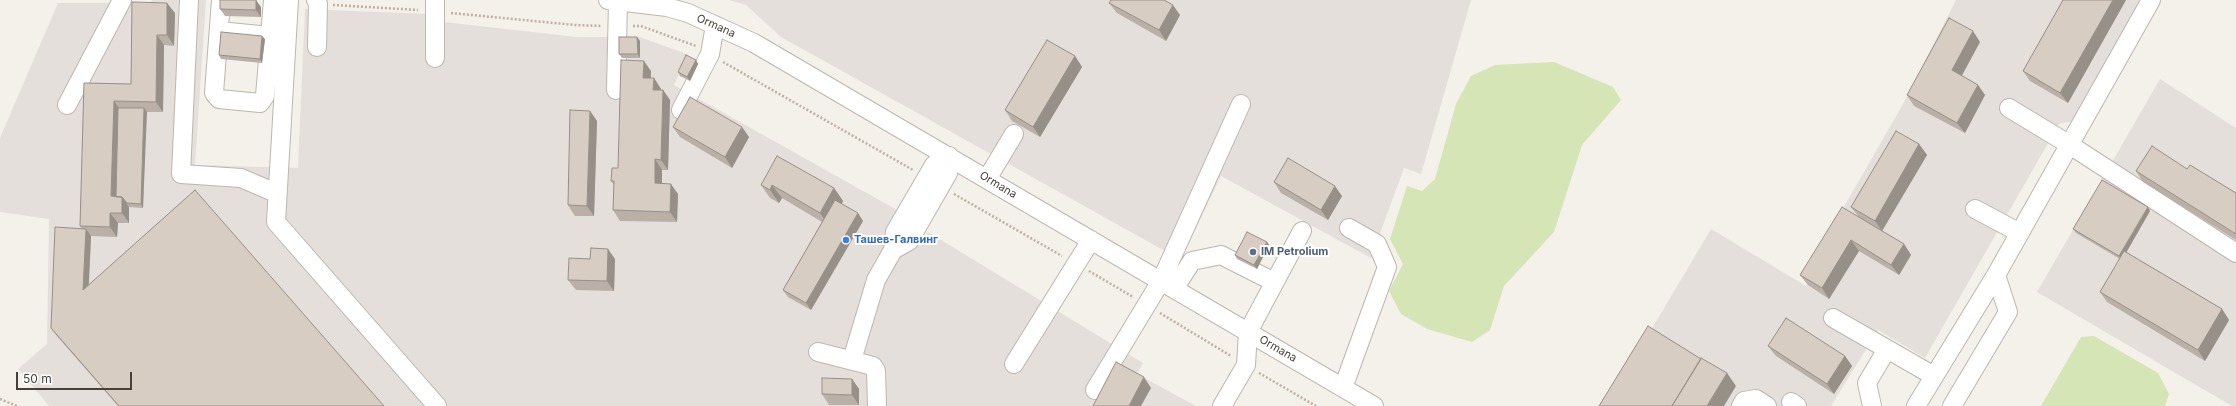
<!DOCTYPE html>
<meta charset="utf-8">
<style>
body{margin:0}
#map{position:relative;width:2236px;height:406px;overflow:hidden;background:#f4f0ea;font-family:Inter,sans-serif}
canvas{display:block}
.scale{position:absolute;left:16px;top:372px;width:116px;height:18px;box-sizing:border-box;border:2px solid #474038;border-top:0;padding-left:5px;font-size:12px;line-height:14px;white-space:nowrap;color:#474038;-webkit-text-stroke:3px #fff;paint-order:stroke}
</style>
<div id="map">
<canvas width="2236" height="406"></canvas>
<div class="scale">50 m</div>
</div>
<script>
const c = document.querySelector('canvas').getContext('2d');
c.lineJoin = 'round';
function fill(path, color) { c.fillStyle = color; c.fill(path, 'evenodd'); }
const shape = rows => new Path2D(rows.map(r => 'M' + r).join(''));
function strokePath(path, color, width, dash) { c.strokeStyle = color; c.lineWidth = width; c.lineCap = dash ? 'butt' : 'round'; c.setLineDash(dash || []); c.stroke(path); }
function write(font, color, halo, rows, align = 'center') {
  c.font = font + ' Inter,sans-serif'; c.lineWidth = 4; c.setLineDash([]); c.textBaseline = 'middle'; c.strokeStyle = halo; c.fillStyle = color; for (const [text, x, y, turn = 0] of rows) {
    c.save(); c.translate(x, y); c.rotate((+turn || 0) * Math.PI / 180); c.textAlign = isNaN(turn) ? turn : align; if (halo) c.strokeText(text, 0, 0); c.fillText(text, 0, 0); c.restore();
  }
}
fill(shape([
 [152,0,206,0,195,165,298,168,305,9,428,14,435,21,577,37,640,37,689,55,674,85,897,210,887,229,918,246,928,232,1143,363,1137,374,1196,406,49,406,18,369,47,344,49,219,0,212,0,138,58,3,151,3],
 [729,0,1471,0,1421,174,1404,168,1371,258,1221,176,1181,260,781,37,746,5],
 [1956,0,2141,0,2073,121,2059,124,1925,358,1878,330,1831,406,1606,406,1711,229,1806,286,1848,214,1842,210,1902,106],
 [2160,79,2236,128,2236,406,2232,406,2037,292]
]), '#e4dfdb');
fill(shape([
 [1554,62,1613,87,1621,100,1582,145,1554,232,1504,286,1490,330,1472,342,1427,329,1401,314,1389,291,1403,264,1390,239,1407,186,1422,191,1435,179,1456,104,1471,76,1495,65],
 [2094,336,2158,373,2169,394,2165,406,2041,406,2081,337]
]), '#d5e5b6');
const minor = shape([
 [189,0,181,174,241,178,276,193],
 [221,0,214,93,219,99,260,103,265,96,273,0],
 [289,0,276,222,437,406],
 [316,0,318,4,317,47],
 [435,0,435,58],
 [608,0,667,7,688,13,754,43,1374,406],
 [219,31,270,36],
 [616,90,618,1],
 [67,105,122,0],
 [2009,108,2070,145,2236,253],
 [681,110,710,54,715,25],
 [987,179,1014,134],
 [1975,209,2020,233],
 [893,250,909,241,948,173,949,156],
 [1174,289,1192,261,1221,255,1274,282],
 [1833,318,1934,376],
 [818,352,873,366,876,371,877,406],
 [852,360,876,280,893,250,895,232,934,165,949,156],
 [1014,364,1091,240],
 [1343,388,1387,267,1377,244,1349,228],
 [1095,390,1161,281,1241,104],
 [1791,402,1797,406],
 [1222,406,1246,365,1248,332,1302,231],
 [1741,406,1744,401,1756,399,1767,406],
 [1872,406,1867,383,1887,349],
 [1916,406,1996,275,2151,0],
 [1952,406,2008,312,1996,275]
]);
strokePath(minor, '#bfb6ad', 20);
strokePath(shape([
 [333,5,418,10],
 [451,13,575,25,602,26],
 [633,26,641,26,696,46],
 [723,62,913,170],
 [954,194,1062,256],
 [1089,271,1133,297],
 [1160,313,1231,356],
 [1259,373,1316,406],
 [0,399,17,406]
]), '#c0b09f', 2.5, [2, 2]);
strokePath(minor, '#fff', 18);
fill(shape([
 [2063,0,2126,0,2068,103,2030,81,2023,71],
 [132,2,175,13,174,46,164,45,163,112,146,112,143,208,129,207,129,223,118,223,117,237,91,236,89,285,384,406,118,406,56,335,51,328,82,229,80,226,84,83,131,84],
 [1109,3,1180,15,1166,41,1117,13],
 [261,7,261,17,225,16,220,9],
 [637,37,640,41,640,58,622,58,619,54],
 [265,39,262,63,221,59,219,55],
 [1980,42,1961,76,1978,85,1985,95,1965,133,1914,106,1907,95],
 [1075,56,1082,67,1040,137,1012,121,1005,110],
 [696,60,698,64,690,81,680,76,678,72],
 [651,71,651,78,654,78,661,89,661,90,663,90,670,100,668,170,662,170,662,184,678,194,677,222,620,221,613,210,614,185,611,181,618,168],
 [590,111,597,121,594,216,575,216,568,205],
 [673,127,749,137,732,168,680,137],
 [1919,144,1927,155,1882,231,1904,244,1911,255,1899,275,1859,251,1829,299,1808,285,1800,275,1858,216,1851,207],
 [2187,169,2236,193,2236,240,2143,182,2136,171],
 [1274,182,1342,196,1328,220,1281,193],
 [761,185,834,188,843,201,842,204,863,221,811,310,788,297,783,290,822,222,782,198,779,203,770,198],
 [2148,207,2150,211,2126,252,2222,309,2229,320,2205,361,2107,302,2100,292,2120,259,2076,233,2073,229],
 [1267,242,1269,245,1257,269,1237,259,1235,255],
 [590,259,615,259,614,291,576,290,568,280],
 [1768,346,1845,356,1852,366,1834,394,1776,356],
 [852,379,859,389,859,405,829,405,822,394]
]), '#bab0a8');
fill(shape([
 [256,0,261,7,261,17,256,10],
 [2113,0,2126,0,2068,103,2060,93],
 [167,3,175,13,174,46,167,35],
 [1173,5,1180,15,1166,41,1159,30],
 [1973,31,1980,42,1959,81,1952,70],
 [157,35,164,45,163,112,156,102],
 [262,36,265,39,262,63,260,59],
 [637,37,640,41,640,58,638,54],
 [1075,56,1082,67,1040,137,1033,127],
 [696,60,698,64,690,81,687,77],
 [644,61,651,71,650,89,643,78],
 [654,78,661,89,661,100,653,90],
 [1978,85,1985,95,1965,133,1957,123],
 [663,90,670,100,668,170,661,160],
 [114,101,121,111,118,203,111,196],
 [144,108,147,112,143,208,141,204],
 [590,111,597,121,594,216,587,206],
 [742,127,749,137,732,168,725,157],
 [1919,144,1927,155,1882,231,1875,221],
 [655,159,662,170,662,194,655,183],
 [671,184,678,194,677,222,670,212],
 [772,185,782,198,779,203,770,190],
 [1335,186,1342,196,1328,220,1321,210],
 [834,188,843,201,829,226,820,213],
 [122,197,129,207,129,223,122,213],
 [2148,207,2150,211,2122,260,2119,256],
 [110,213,118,223,117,237,110,227],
 [858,213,863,221,811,310,806,303],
 [86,229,91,236,88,297,83,290],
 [1851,240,1859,251,1829,299,1822,288],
 [1267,242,1269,245,1257,269,1254,265],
 [1904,244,1911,255,1899,275,1891,265],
 [608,249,615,259,614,291,607,281],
 [2222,309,2229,320,2205,361,2198,350],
 [1845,356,1852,366,1834,394,1827,384],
 [1727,373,1736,386,1724,406,1707,406],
 [1144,377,1151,388,1141,406,1129,406],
 [852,379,859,389,859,405,852,395]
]), '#979088');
const building = shape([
 [220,0,256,0,256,10,220,9,220,0],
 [1111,0,1164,0,1173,5,1159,30,1109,3,1111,0],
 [2063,0,2113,0,2060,93,2023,71,2063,0],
 [132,2,167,3,167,35,157,35,156,102,114,101,111,196,122,197,122,213,110,213,110,227,80,226,84,83,131,84,132,2],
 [1949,18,1973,31,1952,70,1978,85,1957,123,1907,95,1949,18],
 [221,32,262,36,260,59,219,55,221,32],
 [619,37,637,37,638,54,619,54,619,37],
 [1047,40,1075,56,1033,127,1005,110,1047,40],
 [686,55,696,60,687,77,678,72,686,55],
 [621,60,644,61,643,78,654,78,653,90,663,90,661,160,655,159,655,183,671,184,670,212,613,210,614,181,611,181,612,168,618,168,621,60],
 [690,97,742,127,725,157,673,127,690,97],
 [118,108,144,108,141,204,127,203,122,197,116,197,118,108],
 [570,110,590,111,587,206,568,205,570,110],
 [1896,131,1919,144,1875,221,1851,207,1896,131],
 [2152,146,2187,169,2190,165,2236,193,2236,234,2136,171,2152,146],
 [777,156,834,188,820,213,772,185,770,190,761,185,777,156],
 [1288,158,1335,186,1321,210,1274,182,1288,158],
 [2102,180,2148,207,2119,256,2073,229,2102,180],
 [195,190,384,406,119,406,51,328,55,227,86,229,83,290,195,190],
 [835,200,858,213,806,303,783,290,835,200],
 [1842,207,1904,244,1891,265,1851,240,1822,288,1800,275,1842,207],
 [1247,232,1267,242,1254,265,1235,255,1247,232],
 [591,248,608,249,607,281,568,280,569,258,590,259,591,248],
 [2124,251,2222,309,2198,350,2100,292,2124,251],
 [1786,318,1845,356,1827,384,1768,346,1786,318],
 [1648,326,1701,359,1672,406,1599,406,1648,326],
 [1701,358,1727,373,1707,406,1672,406,1701,358],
 [1116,362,1144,377,1129,406,1093,406,1116,362],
 [822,378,852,379,852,395,822,394,822,378]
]);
fill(building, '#d8cdc3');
strokePath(building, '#979088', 1);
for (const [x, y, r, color] of [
 [846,240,4,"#3f7fe0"],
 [1253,252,4,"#5c6f8a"]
]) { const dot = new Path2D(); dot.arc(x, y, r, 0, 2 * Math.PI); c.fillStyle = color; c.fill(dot); strokePath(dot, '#fff', 1.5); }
write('11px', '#474038', '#fff', [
 ["Ormana",716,26,24],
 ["Ormana",998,185,31],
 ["Ormana",1278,349,30]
]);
write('bold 11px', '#366cbe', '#fff', [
 ["Ташев-Галвинг",854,240]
], 'left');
write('bold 11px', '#4e5e75', '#fff', [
 ["IM Petrolium",1261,252]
], 'left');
</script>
